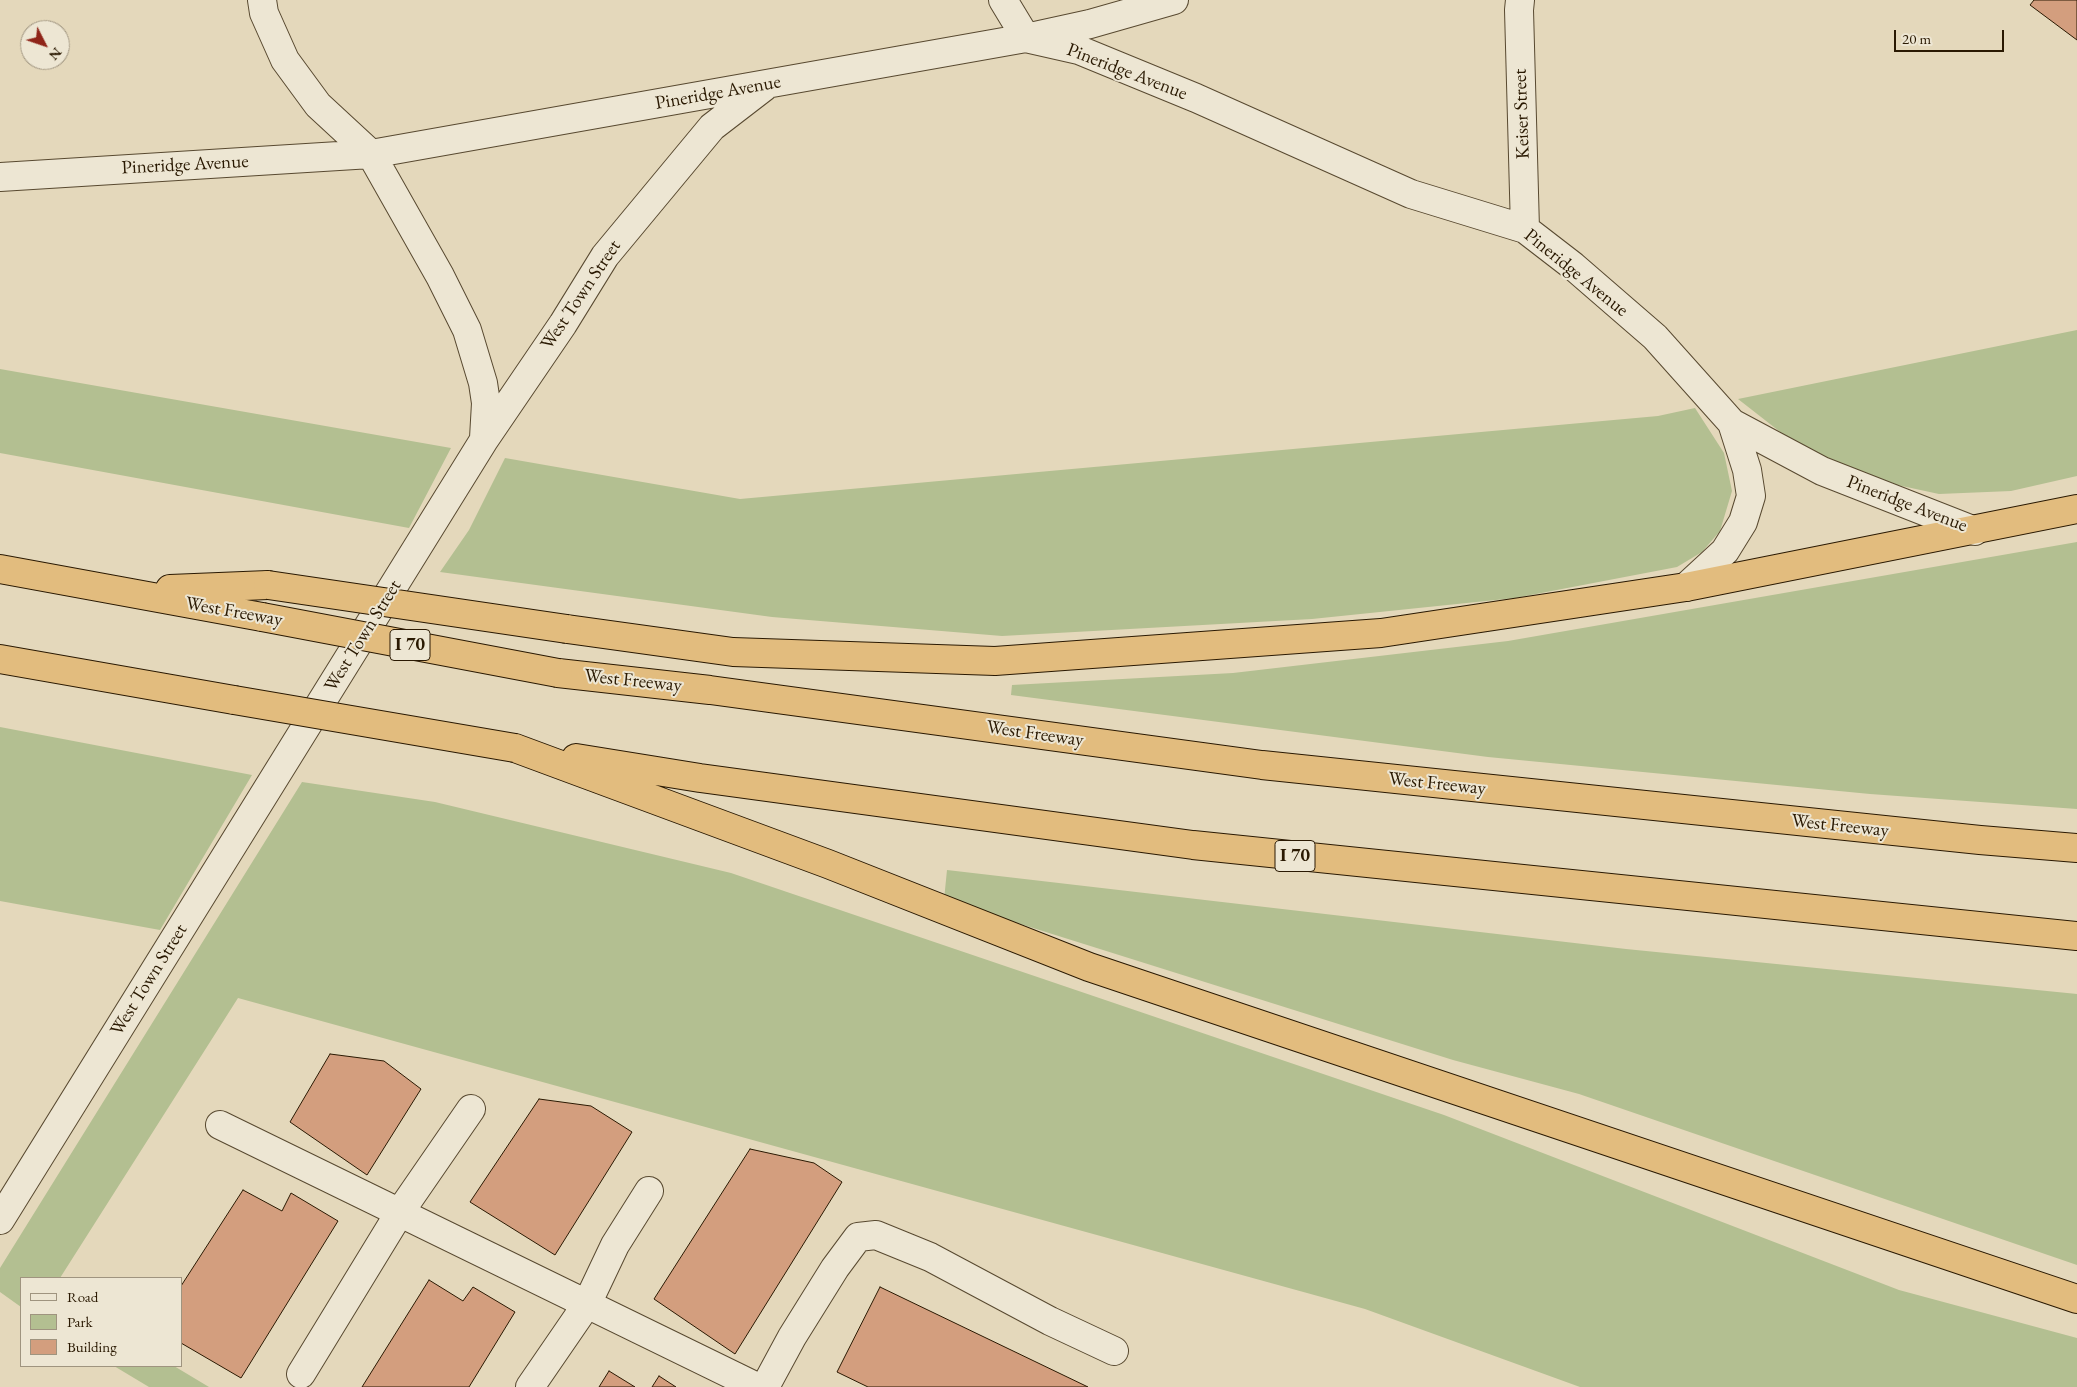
<!DOCTYPE html>
<style>
body{margin:0}
#map{position:relative;width:2077px;height:1387px;overflow:hidden;background:#e4d8bb;font-family:"EB Garamond",serif}
canvas{display:block}
.legend{position:absolute;left:20px;top:1277px;width:162px;height:90px;box-sizing:border-box;background:#ede6d3;border:1px solid #9f947f;margin:0;padding:6px 9px;list-style:none;font-size:15px;color:#2a1902}
.legend li{display:flex;align-items:center;gap:10px;height:25px}
.legend b{width:25px;border:1px solid #9f947f}
.north{position:absolute;left:20px;top:20px;width:50px;height:50px;box-sizing:border-box;background:#ede6d3;border:1px solid #9f947f;border-radius:50%;rotate:131deg;font-size:14px;font-weight:700;line-height:20px;text-align:center;color:#2a1902}
.north::after{content:'';display:block;margin:auto;width:18px;height:22px;background:#8f2418;clip-path:polygon(50% 0,100% 100%,50% 72%,0 100%)}
.scale{position:absolute;left:1894px;top:30px;width:110px;height:22px;box-sizing:border-box;border:2px solid #2a1902;border-top:0;padding-left:6px;font-size:15px;line-height:18px;white-space:nowrap;color:#2a1902;-webkit-text-stroke:4px #ede6d3;paint-order:stroke}
</style>
<div id="map">
<canvas width="2077" height="1387"></canvas>
<ul class="legend">
<li><b style="height:6px;background:#ede6d3"></b>Road</li>
<li><b style="height:14px;background:#b3bf91"></b>Park</li>
<li><b style="height:14px;background:#d39e7e"></b>Building</li>
</ul>
<div class="north">N</div>
<div class="scale">20 m</div>
</div>
<script>
const c = document.querySelector('canvas').getContext('2d');
c.lineJoin = 'round';
function fill(path, color) { c.fillStyle = color; c.fill(path, 'evenodd'); }
const shape = rows => new Path2D(rows.map(r => 'M' + r).join(''));
function strokePath(path, color, width, dash) { c.strokeStyle = color; c.lineWidth = width; c.lineCap = dash ? 'butt' : 'round'; c.setLineDash(dash || []); c.stroke(path); }
function write(font, color, halo, rows, align = 'center') {
  c.font = font + ' "EB Garamond",serif'; c.lineWidth = 4; c.setLineDash([]); c.textBaseline = 'middle'; c.strokeStyle = halo; c.fillStyle = color; for (const [text, x, y, turn = 0] of rows) {
    c.save(); c.translate(x, y); c.rotate((+turn || 0) * Math.PI / 180); c.textAlign = isNaN(turn) ? turn : align; if (halo) c.strokeText(text, 0, 0); c.fillText(text, 0, 0); c.restore();
  }
}
fill(shape([
 [2077,330,2077,476,2011,491,1939,494,1874,480,1802,449,1738,399],
 [0,369,451,448,409,528,0,453],
 [1695,408,1724,453,1732,491,1720,531,1702,552,1677,567,1515,598,1312,619,1002,636,772,617,440,572,469,530,505,458,740,499,1658,416],
 [2077,542,2077,809,1870,794,1488,757,1011,695,1012,685,1233,673,1508,641],
 [0,727,252,775,160,930,0,901],
 [302,782,435,802,731,873,1444,1115,1899,1290,2077,1338,2077,1387,1580,1387,1365,1309,238,998,60,1278,21,1278,21,1307,0,1292,0,1268],
 [947,870,1626,949,2077,994,2077,1265,1579,1094,1453,1060,944,900],
 [114,1366,174,1366,209,1387,149,1387]
]), '#b3bf91');
const building = shape([
 [2034,0,2077,0,2077,40,2030,5,2034,0],
 [330,1054,384,1061,421,1089,367,1175,290,1122,330,1054],
 [539,1099,591,1106,632,1132,555,1255,470,1202,539,1099],
 [750,1149,814,1163,842,1182,735,1354,654,1299,750,1149],
 [243,1190,282,1211,291,1193,338,1221,241,1378,181,1343,181,1286,243,1190],
 [429,1280,463,1301,473,1287,515,1312,469,1387,362,1387,429,1280],
 [880,1287,1088,1387,868,1387,837,1372,880,1287],
 [609,1371,635,1387,599,1387,609,1371],
 [659,1376,676,1387,652,1387,659,1376]
]);
fill(building, '#d39e7e');
strokePath(building, '#2a1902', 1);
const minor = shape([
 [262,0,264,13,285,60,318,105,371,154,440,276,467,330,483,383,486,403,484,438],
 [1003,0,1026,38,1090,24,1174,0],
 [1520,0,1519,10,1525,229],
 [0,177,371,154,1026,38,1079,50,1196,98,1411,194,1525,229,1573,266,1655,337,1732,423,1822,471,1975,531],
 [1686,587,1725,551,1743,522,1751,496,1747,470,1732,423],
 [220,1125,757,1387],
 [0,1220,484,440,563,324,605,256,712,127,764,87],
 [301,1374,400,1212,471,1109],
 [530,1387,587,1304,615,1245,649,1191],
 [765,1387,792,1337,835,1268,858,1237,876,1235,930,1257,1050,1321,1114,1351]
]);
const highway = shape([
 [0,569,262,617],
 [170,589,268,585],
 [567,629,733,652,995,661,1381,633,1686,587,2077,509],
 [0,659,234,700],
 [558,673,710,690,1262,765,1980,840,2077,848],
 [515,748,828,864,1089,967,2077,1299],
 [576,758,700,778,1193,845,2077,936]
]);
strokePath(minor, '#584930', 30);
strokePath(highway, '#2a1902', 30);
strokePath(minor, '#ede6d3', 28);
strokePath(highway, '#e2bc7e', 28);
const highwayBridge = shape([
 [268,585,567,629],
 [262,617,558,673],
 [234,700,515,748]
]);
strokePath(highwayBridge, '#2a1902', 30, []);
strokePath(highwayBridge, '#e2bc7e', 28);
for (const [x, y, w] of [
 [410,645,40],
 [1295,856,40]
]) { const box = new Path2D(); box.roundRect(x - w / 2, y - 15.5, w, 31, 4); c.fillStyle = '#ede6d3'; c.fill(box); strokePath(box, '#2a1902', 1); }
write('bold 18px', '#2a1902', null, [
 ["I 70",410,645],
 ["I 70",1295,856]
]);
write('19px', '#2a1902', '#ede6d3', [
 ["Pineridge Avenue",1127,72,21],
 ["Pineridge Avenue",718,93,-10],
 ["Keiser Street",1522,114,-92],
 ["Pineridge Avenue",185,165,-3],
 ["Pineridge Avenue",1576,273,39],
 ["West Town Street",581,295,-56],
 ["Pineridge Avenue",1907,504,21],
 ["West Freeway",234,612,10],
 ["West Town Street",363,636,-58],
 ["West Freeway",633,681,6],
 ["West Freeway",1035,734,8],
 ["West Freeway",1437,784,6],
 ["West Freeway",1840,826,6],
 ["West Town Street",149,980,-58]
]);
</script>
